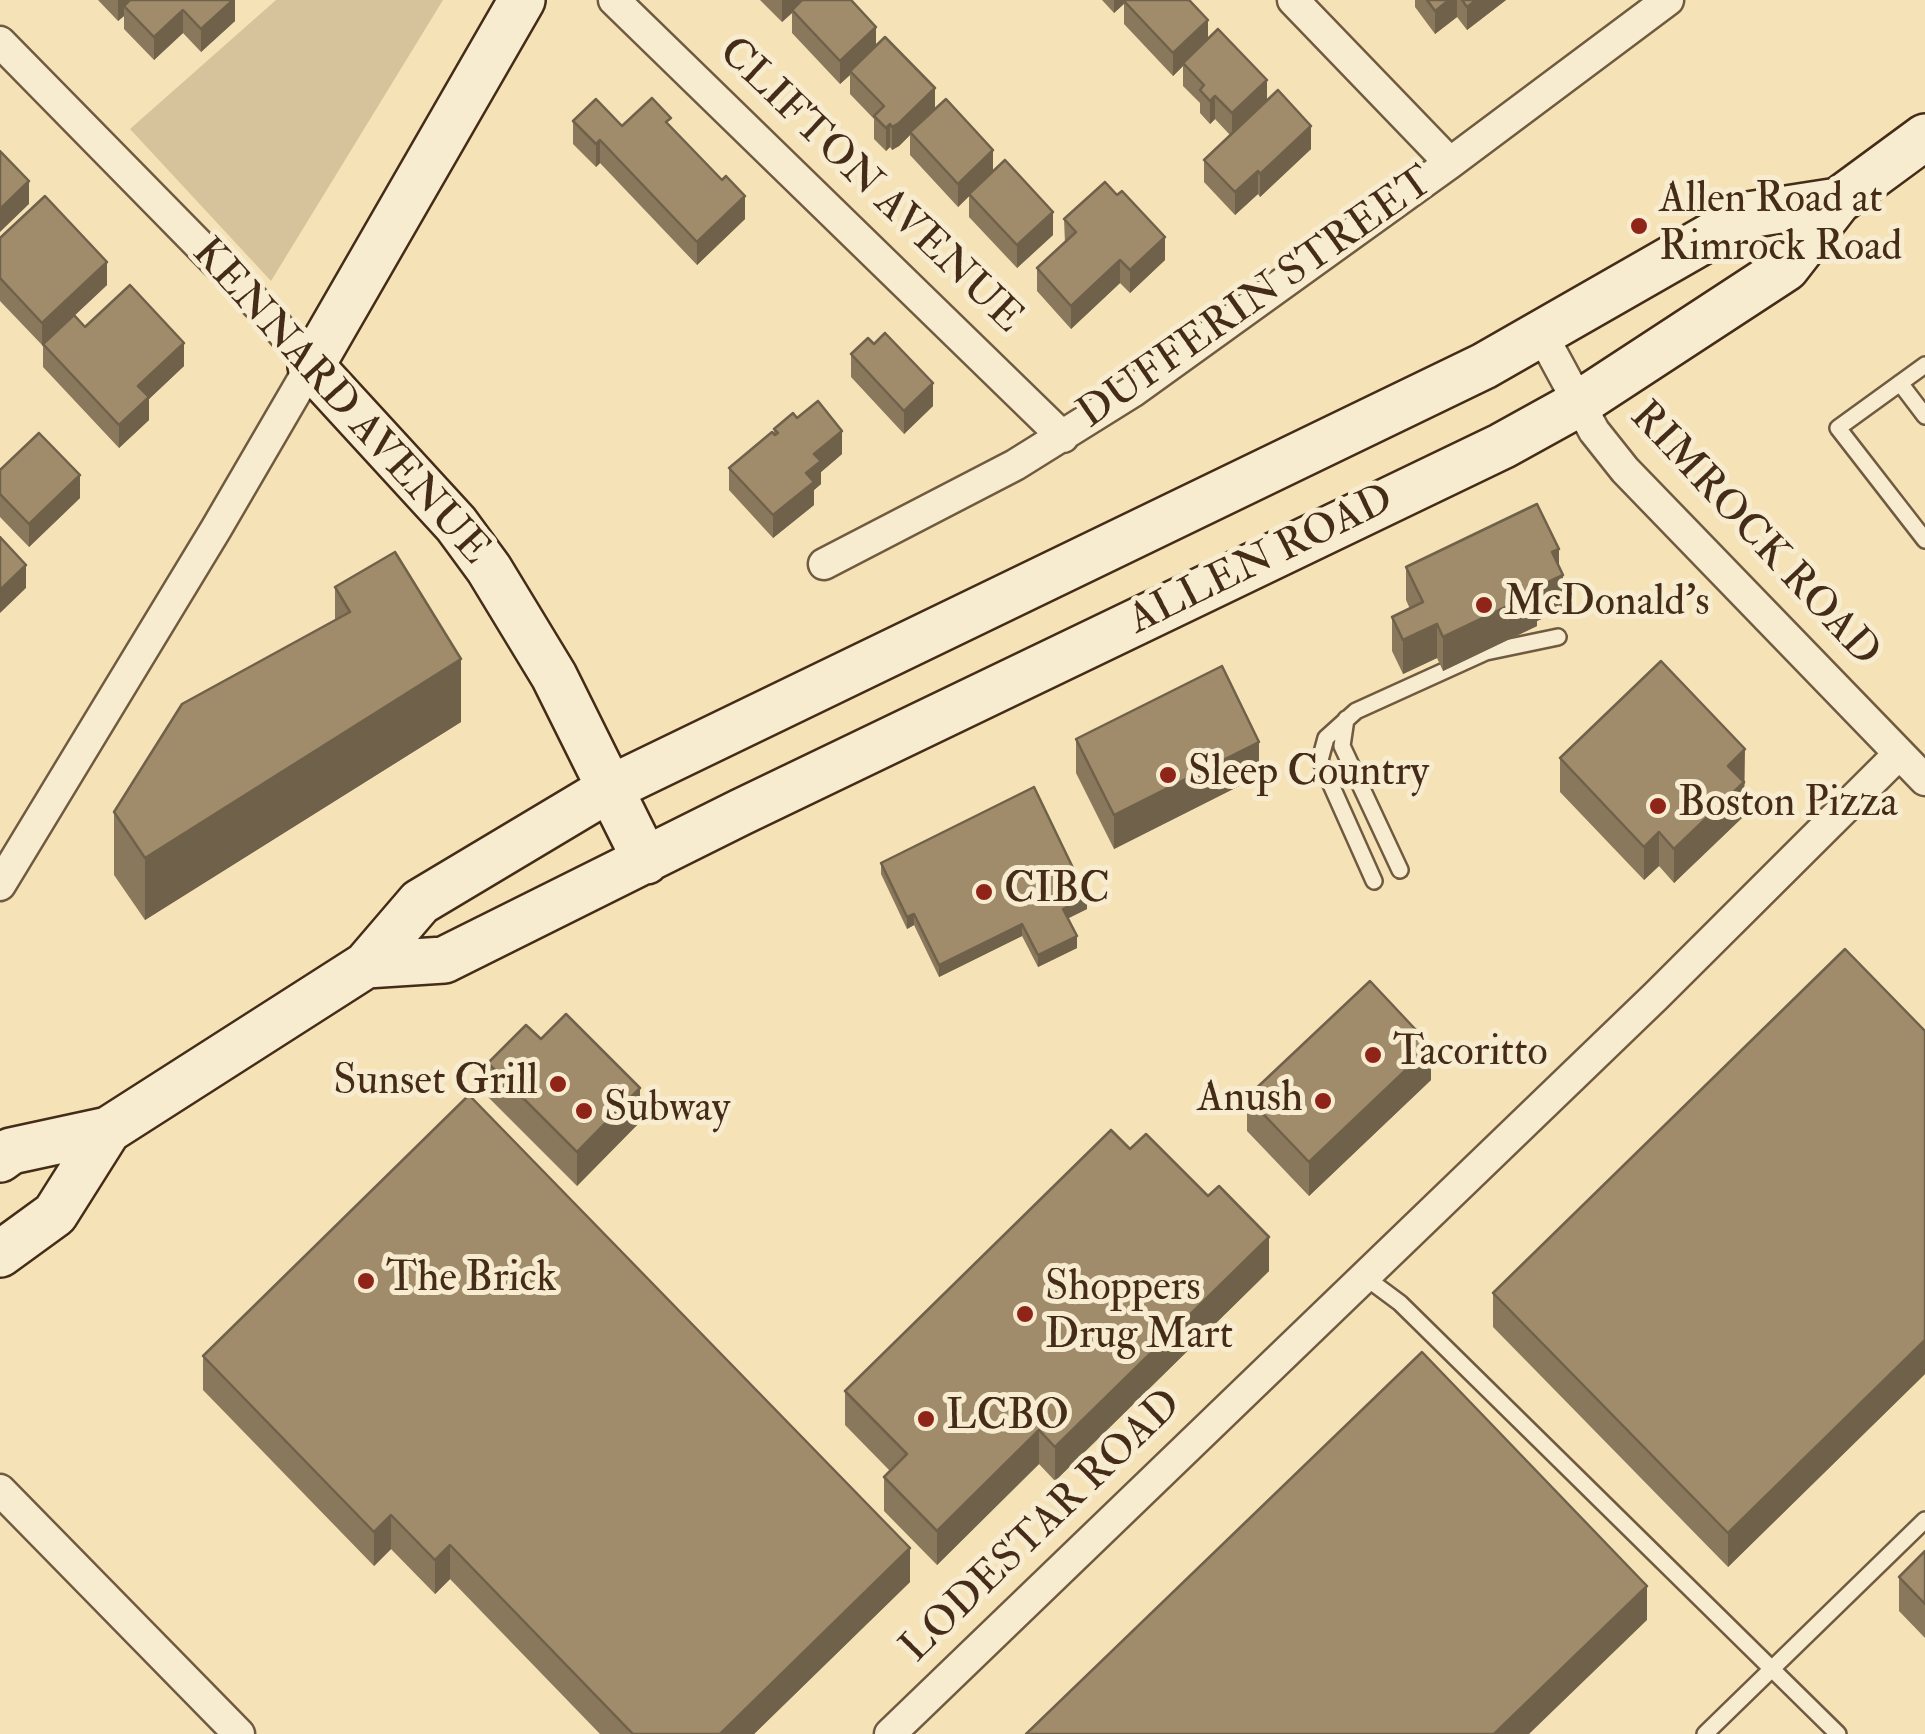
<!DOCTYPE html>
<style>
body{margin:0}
canvas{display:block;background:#f5e2b6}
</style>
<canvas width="1925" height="1734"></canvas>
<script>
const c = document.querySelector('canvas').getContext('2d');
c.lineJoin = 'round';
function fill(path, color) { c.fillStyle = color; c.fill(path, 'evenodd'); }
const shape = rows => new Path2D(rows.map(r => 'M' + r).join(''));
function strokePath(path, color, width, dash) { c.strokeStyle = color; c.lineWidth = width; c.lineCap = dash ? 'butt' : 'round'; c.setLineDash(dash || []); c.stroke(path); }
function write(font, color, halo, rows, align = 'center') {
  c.font = font + ' "IM FELL Double Pica",serif'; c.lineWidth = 10; c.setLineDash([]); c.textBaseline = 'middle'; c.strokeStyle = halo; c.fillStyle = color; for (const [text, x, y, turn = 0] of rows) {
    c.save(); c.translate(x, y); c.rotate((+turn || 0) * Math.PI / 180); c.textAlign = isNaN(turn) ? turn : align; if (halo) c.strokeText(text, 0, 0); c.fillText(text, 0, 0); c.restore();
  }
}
fill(shape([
 [276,0,443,0,271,281,130,129]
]), '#d7c39b');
const lane = shape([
 [1925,365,1838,428,1925,540],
 [1900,383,1925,416],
 [1346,719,1342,746,1400,870],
 [1374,881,1320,760,1326,738,1356,711,1486,652,1558,637],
 [1365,1277,1400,1303,1838,1734],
 [1705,1734,1925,1520]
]);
const street = shape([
 [614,0,1063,437],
 [1293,0,1450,163],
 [0,42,267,314,311,366,216,529,0,885],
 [1541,333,1594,431,1625,470,1925,780],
 [824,564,1015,465,1132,392,1450,163,1668,0],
 [0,1490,239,1734],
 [890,1734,1656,996,1899,754]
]);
const secondary = shape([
 [522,0,311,366,456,524,489,569,554,676,646,861],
 [366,965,444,960,741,812,1502,446,1578,404,1786,268,1838,201,1925,137],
 [0,1159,11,1151,108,1130,366,965,420,902,609,789,1484,366,1748,215,1838,201],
 [0,1254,55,1214,108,1130]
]);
strokePath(lane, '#705a40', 20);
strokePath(street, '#705a40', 35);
strokePath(secondary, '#442c19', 50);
strokePath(lane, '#f8ecd0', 15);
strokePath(street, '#f8ecd0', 30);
strokePath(secondary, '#f8ecd0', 45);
fill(shape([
 [98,0,235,0,235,21,201,52,183,33,154,60,124,29,124,16,118,21],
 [760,0,851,0,876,45,1053,235,1017,268,969,217,969,196,958,207,910,155,910,135,899,146,892,150,890,147,886,151,874,139,874,119,850,94,850,75,840,84,792,33,792,13,782,22],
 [1102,0,1189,0,1208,39,1311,149,1260,197,1258,194,1235,215,1204,182,1204,160,1230,135,1215,119,1210,124,1200,113,1200,103,1183,86,1183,66,1173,76,1124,24,1124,4,1114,13],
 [1415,0,1506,0,1467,30,1457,17,1435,34,1415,7],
 [573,121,622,126,671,127,745,219,697,265,600,163,596,167,573,144],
 [1064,219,1165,260,1130,293,1120,283,1071,329,1037,291,1037,268,1065,243],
 [0,238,107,285,74,316,85,327,184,366,149,399,149,420,119,448,43,367,43,346,0,301],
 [851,354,933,406,904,434,851,377],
 [797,418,842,454,821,472,821,484,814,490,814,505,773,538,729,490,729,468,774,434,774,429],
 [0,470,80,498,29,547,0,517],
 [1559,566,1563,609,1537,621,1537,626,1443,671,1437,658,1403,674,1392,651,1392,617,1410,609,1406,600,1406,567],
 [335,587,461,722,145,920,114,875,114,812,335,621],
 [1076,739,1259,776,1114,849,1076,773],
 [1560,758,1745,783,1744,785,1744,816,1674,883,1659,866,1644,880,1560,792],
 [881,863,1087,909,1068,918,1077,948,1038,967,1022,936,939,977,914,925,907,929,881,874],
 [1925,1031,1925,1374,1728,1567,1493,1327,1493,1293],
 [541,1039,640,1122,577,1186,488,1097,488,1063],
 [1431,1080,1309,1196,1247,1131,1247,1097],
 [1130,1149,1269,1271,1055,1481,1039,1464,937,1565,884,1511,884,1477,890,1471,845,1425,845,1391],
 [203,1356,910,1582,754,1734,600,1734,450,1579,435,1594,391,1549,374,1566,203,1390],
 [1925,1551,1925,1638,1899,1611,1899,1577]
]), '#8a785c');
fill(shape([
 [118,0,141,0,124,6,124,16,118,21],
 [233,0,235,0,235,21,201,52,201,29],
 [782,0,805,0,792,10,792,13,782,22],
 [1114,0,1128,0,1114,13],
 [1449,0,1457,0,1457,17,1435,34,1435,11],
 [1476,0,1506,0,1467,30,1467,7],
 [183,10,183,33,154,60,154,37],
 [1208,20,1208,43,1183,63,1183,66,1173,76,1173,53],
 [876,27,876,50,850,71,850,75,840,84,840,61],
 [1267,80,1267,103,1232,136,1232,113],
 [935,88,935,111,910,132,910,135,899,146,892,150,892,127],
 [1215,96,1215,119,1210,124,1210,101],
 [890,124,890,147,886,151,886,128],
 [1311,126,1311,149,1260,197,1260,174],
 [600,140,600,163,596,167,596,144],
 [993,150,993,173,958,207,958,184],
 [1258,171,1258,194,1235,215,1235,192],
 [29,181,29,204,0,232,0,209],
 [745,196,745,219,697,265,697,242],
 [1053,212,1053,235,1017,268,1017,245],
 [1165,237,1165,260,1130,293,1130,270],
 [1120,260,1120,283,1071,329,1071,306],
 [107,262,107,285,42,346,42,323],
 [184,343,184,366,149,399,149,420,119,448,119,425,138,386],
 [933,383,933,406,904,434,904,411],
 [842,431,842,454,821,472,821,484,814,490,814,505,773,538,773,515,806,473,814,454],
 [80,475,80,498,29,547,29,524],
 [1559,549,1559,577,1563,575,1563,609,1537,621,1537,626,1443,671,1443,637,1535,588,1552,552],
 [26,565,26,588,0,613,0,590],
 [1437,624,1437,658,1403,674,1403,640],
 [461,659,461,722,145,920,145,858],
 [1259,742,1259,776,1114,849,1114,815],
 [1745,749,1744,816,1674,883,1674,849,1728,766],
 [1659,832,1659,866,1644,880,1644,847],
 [1087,897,1087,909,1063,921,1063,909],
 [914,914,914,925,907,929,907,917],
 [1022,924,1022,936,939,977,939,965],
 [1077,936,1077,948,1038,967,1038,955],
 [1431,1046,1431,1080,1309,1196,1309,1162],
 [640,1088,640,1122,577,1186,577,1152],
 [1269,1237,1269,1271,1055,1481,1055,1447],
 [1925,1340,1925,1374,1728,1567,1728,1533],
 [1039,1430,1039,1464,937,1565,937,1531],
 [391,1515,391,1549,374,1566,374,1532],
 [450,1545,450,1579,435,1594,435,1560],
 [910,1548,910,1582,754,1734,720,1734],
 [1647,1586,1647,1620,1529,1734,1494,1734]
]), '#70614b');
const building = shape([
 [130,0,233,0,201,29,183,10,154,37,124,6,130,0],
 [802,0,851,0,876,27,840,61,792,10,802,0],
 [1126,0,1189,0,1208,20,1173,53,1124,1,1126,0],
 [1427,0,1449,0,1435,11,1427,0],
 [1462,0,1476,0,1467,7,1462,0],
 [1218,29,1267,80,1232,113,1215,96,1210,101,1200,90,1204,85,1183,63,1218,29],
 [885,37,935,88,899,123,892,127,890,124,886,128,874,116,884,106,850,71,885,37],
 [1278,90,1311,126,1260,174,1258,171,1235,192,1204,160,1278,90],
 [652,98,671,118,666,122,722,180,726,176,745,196,697,242,600,140,596,144,573,121,596,99,622,126,652,98],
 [946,99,993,150,958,184,910,132,946,99],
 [0,151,29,181,0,209,0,151],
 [1005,160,1053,212,1017,245,969,194,1005,160],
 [1105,182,1117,195,1122,191,1165,237,1130,270,1120,260,1071,306,1037,268,1076,232,1064,219,1105,182],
 [45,196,107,262,42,323,0,278,0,238,45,196],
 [130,285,184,343,138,386,149,397,119,425,43,344,74,315,85,327,130,285],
 [885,333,933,383,904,411,851,354,868,338,874,344,885,333],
 [818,401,842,431,814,454,821,461,806,473,814,482,773,515,729,468,772,432,775,435,778,433,774,429,793,413,797,418,818,401],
 [39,433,80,475,29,524,0,494,0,470,39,433],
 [1537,504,1559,549,1552,552,1563,575,1535,588,1537,592,1443,637,1437,624,1403,640,1392,617,1423,602,1406,567,1537,504],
 [0,537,26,565,0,590,0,537],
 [395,552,461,659,145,858,114,812,182,704,350,612,335,587,395,552],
 [1661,661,1745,749,1728,766,1744,782,1674,849,1659,832,1644,847,1560,758,1661,661],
 [1222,666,1259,742,1114,815,1076,739,1222,666],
 [1034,787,1087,897,1063,909,1077,936,1038,955,1022,924,939,965,914,914,907,917,881,863,1034,787],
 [1845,949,1925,1031,1925,1340,1728,1533,1493,1293,1845,949],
 [1370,981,1431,1046,1309,1162,1247,1097,1370,981],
 [566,1014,640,1088,577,1152,488,1063,526,1025,541,1039,566,1014],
 [469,1095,910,1548,720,1734,633,1734,450,1545,435,1560,391,1515,374,1532,203,1356,469,1095],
 [1111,1130,1130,1149,1146,1134,1208,1196,1219,1186,1269,1237,1055,1447,1039,1430,937,1531,884,1477,907,1454,845,1391,1111,1130],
 [1422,1352,1647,1586,1494,1734,1026,1734,1422,1352],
 [1925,1551,1925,1604,1899,1577,1925,1551]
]);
fill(building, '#a08b6b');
strokePath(building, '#70614b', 2.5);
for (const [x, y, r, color] of [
 [1639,226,10,"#8f2418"],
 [1484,605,10,"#8f2418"],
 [1168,775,10,"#8f2418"],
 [1658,806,10,"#8f2418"],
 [984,892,10,"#8f2418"],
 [1373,1055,10,"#8f2418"],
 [558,1084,10,"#8f2418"],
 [1323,1101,10,"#8f2418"],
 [584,1111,10,"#8f2418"],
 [366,1281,10,"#8f2418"],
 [1025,1314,10,"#8f2418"],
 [926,1419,10,"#8f2418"]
]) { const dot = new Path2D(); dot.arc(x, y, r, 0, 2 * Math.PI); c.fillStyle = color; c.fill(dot); strokePath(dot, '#f8ecd0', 4); }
write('42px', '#442c19', '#f8ecd0', [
 ["CLIFTON AVENUE",869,187,44],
 ["DUFFERIN STREET",1257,300,-35],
 ["KENNARD AVENUE",339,403,48],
 ["RIMROCK ROAD",1753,536,47],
 ["ALLEN ROAD",1262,562,-26],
 ["LODESTAR ROAD",1043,1528,-44]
]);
write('42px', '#442c19', '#f8ecd0', [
 ["Allen Road at",1659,202],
 ["Rimrock Road",1659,250],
 ["McDonald's",1504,605],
 ["Sleep Country",1188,775],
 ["Boston Pizza",1678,806],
 ["CIBC",1004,892],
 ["Tacoritto",1393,1055],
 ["Sunset Grill",538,1084,"right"],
 ["Anush",1303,1101,"right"],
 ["Subway",604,1111],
 ["The Brick",386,1281],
 ["Shoppers",1045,1290],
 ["Drug Mart",1045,1338],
 ["LCBO",946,1419]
], 'left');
</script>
